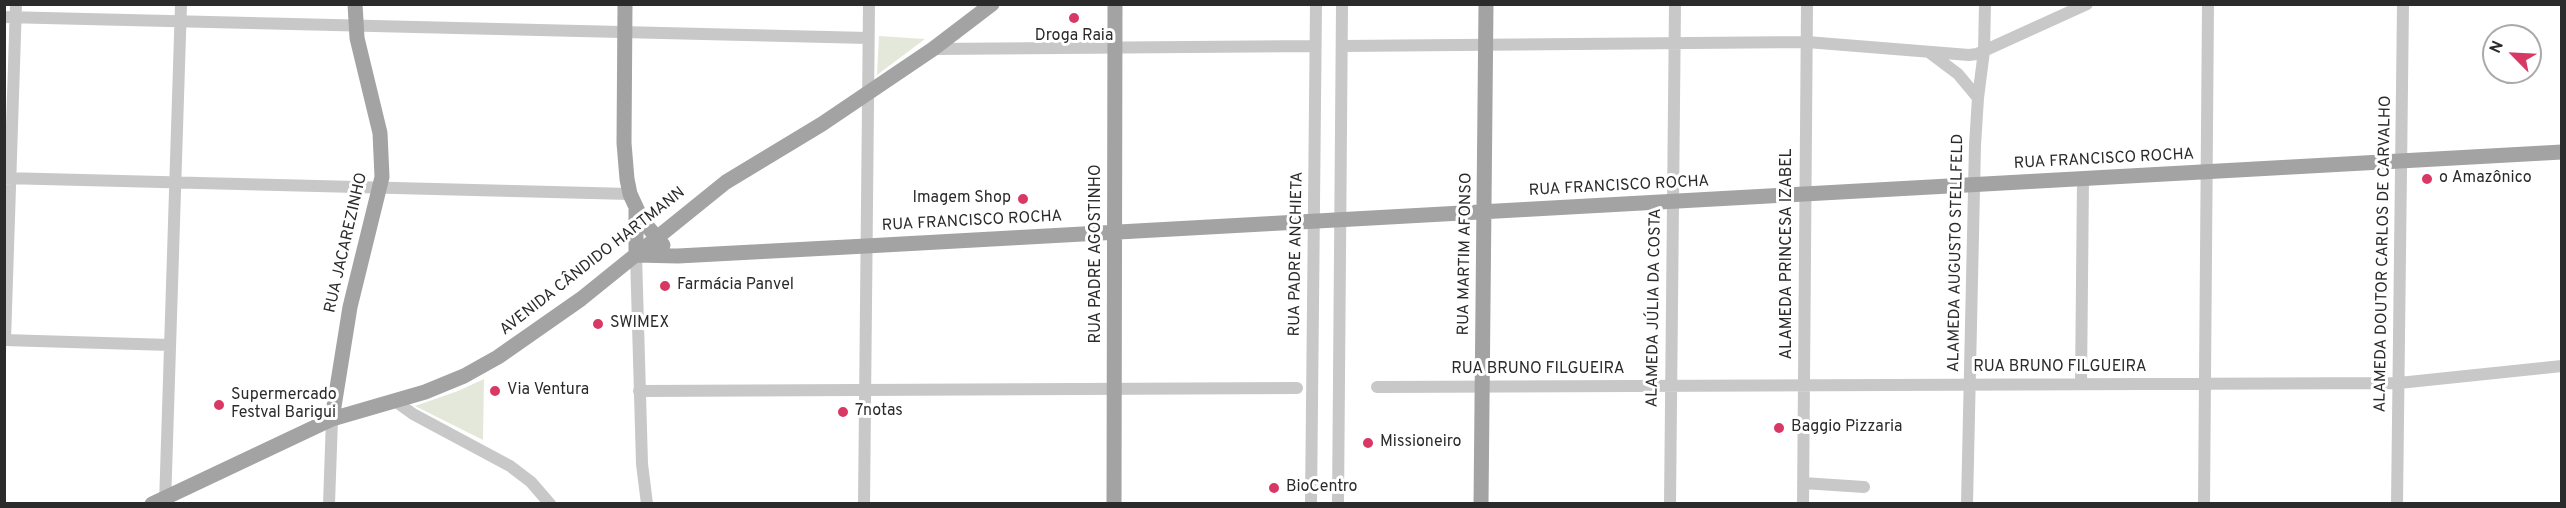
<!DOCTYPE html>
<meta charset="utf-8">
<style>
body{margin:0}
#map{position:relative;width:2566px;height:508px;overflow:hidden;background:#fff;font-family:Overpass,sans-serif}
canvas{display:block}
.frame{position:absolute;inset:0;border:6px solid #2b2b2b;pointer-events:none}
.north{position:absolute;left:2482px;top:24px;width:60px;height:60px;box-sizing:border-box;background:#fff;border:2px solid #aaa;border-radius:50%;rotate:294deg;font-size:16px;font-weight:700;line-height:24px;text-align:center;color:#2b2b2b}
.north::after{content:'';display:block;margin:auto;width:21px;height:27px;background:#d73964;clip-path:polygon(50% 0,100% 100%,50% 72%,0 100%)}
</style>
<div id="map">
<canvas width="2566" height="508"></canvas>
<div class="frame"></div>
<div class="north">N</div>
</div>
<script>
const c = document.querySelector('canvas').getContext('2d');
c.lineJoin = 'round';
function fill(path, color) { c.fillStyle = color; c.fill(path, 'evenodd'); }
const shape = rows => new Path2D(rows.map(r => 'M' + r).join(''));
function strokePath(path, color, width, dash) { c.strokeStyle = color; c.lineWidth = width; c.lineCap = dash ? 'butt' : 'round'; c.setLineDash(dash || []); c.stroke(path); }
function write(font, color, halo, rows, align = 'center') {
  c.font = font + ' Overpass,sans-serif'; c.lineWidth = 6; c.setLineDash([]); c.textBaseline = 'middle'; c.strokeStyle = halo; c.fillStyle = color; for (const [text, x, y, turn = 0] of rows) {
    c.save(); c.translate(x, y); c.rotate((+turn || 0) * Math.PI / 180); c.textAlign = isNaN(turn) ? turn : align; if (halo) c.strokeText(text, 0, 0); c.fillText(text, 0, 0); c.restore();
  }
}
fill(shape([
 [879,36,925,39,877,75],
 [484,379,483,440,415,406,458,391]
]), '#e4e8da');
strokePath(shape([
 [4,17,868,38],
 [1342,46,1807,42,1969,55,1977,54,2087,4],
 [933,49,1315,46],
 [1930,53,1958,74,1978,98],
 [4,178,630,194],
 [636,255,642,464,647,504],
 [4,340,170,345],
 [5,340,16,4],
 [2081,384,2083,179],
 [1377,387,2399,383,2562,366],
 [639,391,1297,388],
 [395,401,413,414,510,466,531,482,550,504],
 [1803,483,1864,487],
 [165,504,181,4],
 [329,504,332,419],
 [864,504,869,4],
 [1311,504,1316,4],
 [1338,504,1342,4],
 [1670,504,1675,4],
 [1803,504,1807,4],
 [1967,504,1975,145,1978,98,1984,51,1985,4],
 [2204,504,2208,4],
 [2397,504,2403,4]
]), '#c8c8c8', 12);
strokePath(shape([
 [625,4,624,143,627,179,630,194,642,220,663,245],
 [636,210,636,255],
 [636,255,678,256,866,246,2562,152],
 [332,419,350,307,382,177,380,133,357,38,355,4],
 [152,504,332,419,425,392,464,376,498,357,581,299,726,182,822,124,933,49,992,4],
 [1114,504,1115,4],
 [1481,504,1486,4]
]), '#a3a3a3', 15);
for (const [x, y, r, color] of [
 [1074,18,6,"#d73964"],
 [2427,179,6,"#d73964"],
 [1023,199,6,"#d73964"],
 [665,286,6,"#d73964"],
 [598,324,6,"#d73964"],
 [495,391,6,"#d73964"],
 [219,405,6,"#d73964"],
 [843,412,6,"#d73964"],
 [1779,428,6,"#d73964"],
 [1368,443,6,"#d73964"],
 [1274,488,6,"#d73964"]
]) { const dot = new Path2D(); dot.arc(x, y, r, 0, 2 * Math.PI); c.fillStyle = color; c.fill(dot); strokePath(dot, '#fff', 2); }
write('16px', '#2b2b2b', '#fff', [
 ["Droga Raia",1074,37,"center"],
 ["o Amazônico",2439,179],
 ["Imagem Shop",1011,199,"right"],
 ["Farmácia Panvel",677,286],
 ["SWIMEX",610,324],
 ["Via Ventura",507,391],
 ["Supermercado",231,396],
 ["Festval Barigui",231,414],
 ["7notas",855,412],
 ["Baggio Pizzaria",1791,428],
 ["Missioneiro",1380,443],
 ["BioCentro",1286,488]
], 'left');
write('16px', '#2b2b2b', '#fff', [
 ["RUA FRANCISCO ROCHA",2104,160,-3],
 ["RUA FRANCISCO ROCHA",1619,187,-3],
 ["RUA FRANCISCO ROCHA",972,222,-3],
 ["RUA JACAREZINHO",347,243,-77],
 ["ALAMEDA AUGUSTO STELLFELD",1957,253,-89],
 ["RUA PADRE AGOSTINHO",1097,254,-90],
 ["RUA PADRE ANCHIETA",1297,254,-89],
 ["RUA MARTIM AFONSO",1466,254,-89],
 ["ALAMEDA PRINCESA IZABEL",1788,254,-90],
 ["ALAMEDA DOUTOR CARLOS DE CARVALHO",2384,254,-89],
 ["AVENIDA CÂNDIDO HARTMANN",593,262,-38],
 ["ALAMEDA JÚLIA DA COSTA",1655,308,-89],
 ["RUA BRUNO FILGUEIRA",2060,368],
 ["RUA BRUNO FILGUEIRA",1538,370]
]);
</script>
